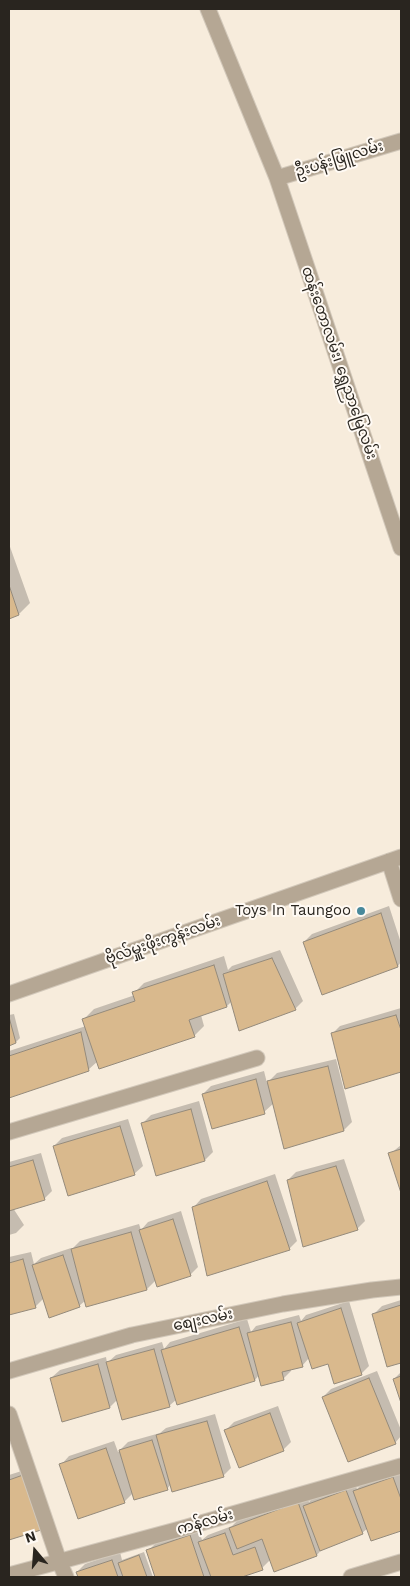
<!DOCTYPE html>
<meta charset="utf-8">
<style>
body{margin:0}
#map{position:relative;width:410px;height:1586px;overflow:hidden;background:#f7ecdc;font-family:"Work Sans",sans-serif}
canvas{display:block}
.frame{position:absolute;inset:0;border:10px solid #29251f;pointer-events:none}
.north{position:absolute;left:10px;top:1526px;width:50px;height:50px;-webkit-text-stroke:4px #fffaf4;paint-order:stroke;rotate:342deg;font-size:14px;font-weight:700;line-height:20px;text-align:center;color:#29251f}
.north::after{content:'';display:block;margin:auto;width:18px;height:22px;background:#29251f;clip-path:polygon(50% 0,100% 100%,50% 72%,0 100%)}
</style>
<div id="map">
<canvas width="410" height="1586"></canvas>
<div class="frame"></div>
<div class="north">N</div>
</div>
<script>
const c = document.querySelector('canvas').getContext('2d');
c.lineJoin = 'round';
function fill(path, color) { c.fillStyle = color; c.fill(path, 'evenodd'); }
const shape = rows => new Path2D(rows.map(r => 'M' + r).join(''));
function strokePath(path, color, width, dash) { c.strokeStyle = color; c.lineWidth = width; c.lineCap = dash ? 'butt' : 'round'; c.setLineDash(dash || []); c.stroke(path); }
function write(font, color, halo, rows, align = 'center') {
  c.font = font + ' "Work Sans","Noto Sans Myanmar",sans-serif'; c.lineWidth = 4; c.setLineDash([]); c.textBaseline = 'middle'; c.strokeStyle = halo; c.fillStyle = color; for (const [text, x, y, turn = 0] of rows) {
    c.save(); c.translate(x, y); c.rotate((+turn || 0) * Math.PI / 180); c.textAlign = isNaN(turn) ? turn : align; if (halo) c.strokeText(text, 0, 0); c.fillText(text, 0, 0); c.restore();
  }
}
fill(shape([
 [9,544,30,603,19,614,9,618],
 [389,906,401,943,401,962,398,966,323,993,304,942,312,934],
 [280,950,303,1001,295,1009,232,1001,227,1006,201,1015,204,1026,194,1036,98,1061,88,1070,9,1097,9,1051,86,1026,84,1019,94,1009,135,995,134,993,144,983,224,956,228,970,232,966],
 [401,1008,401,1071,346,1087,332,1034,340,1026],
 [14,1014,20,1038,16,1042,9,1045,9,1015],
 [336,1059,352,1122,344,1130,274,1103,264,1112,203,1094,211,1086,264,1071,267,1083,277,1073],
 [199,1101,213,1152,205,1160,143,1123,151,1115],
 [128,1119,143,1166,134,1174,54,1146,62,1138],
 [401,1145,401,1189,390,1154],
 [41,1153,52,1191,44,1199,13,1208,24,1225,16,1233,9,1235,9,1162],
 [344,1159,365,1221,357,1229,288,1180,296,1172],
 [275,1174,297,1241,289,1249,193,1208,201,1199],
 [181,1211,198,1267,190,1275,156,1280,147,1289,86,1300,79,1306,44,1298,35,1307,9,1314,9,1257,31,1252,34,1264,41,1258,71,1248,72,1249,80,1241,139,1224,141,1230,148,1222],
 [401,1300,401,1362,388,1366,374,1314,382,1306],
 [349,1301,369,1366,361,1374,329,1363,309,1358,302,1366,291,1369,291,1371,283,1379,259,1375,255,1380,178,1403,177,1399,169,1406,118,1399,110,1407,51,1378,60,1370,106,1357,107,1363,116,1355,162,1342,164,1349,170,1342,247,1319,251,1332,256,1326,299,1315,301,1321,306,1315],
 [377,1371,401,1430,401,1436,395,1443,323,1397,331,1389],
 [401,1372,401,1399,394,1379],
 [278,1406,291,1442,283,1450,226,1430,234,1422],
 [215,1414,231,1468,223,1476,171,1484,167,1489,133,1493,124,1502,61,1465,69,1456,114,1441,118,1452,128,1442,160,1433,166,1428],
 [31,1468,40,1529,9,1539,9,1475],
 [401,1470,401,1529,372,1539,368,1528,362,1533,323,1548,317,1555,275,1570,271,1559,262,1568,238,1577,157,1577,148,1551,156,1543,198,1528,202,1540,208,1535,232,1526,238,1520,306,1495,309,1502,312,1499,354,1482,357,1489,363,1483],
 [120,1552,122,1560,144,1552,153,1577,79,1577,77,1572,85,1564]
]), '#0003');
const building = shape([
 [9,585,19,615,9,619,9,585],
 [381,913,398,967,322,995,303,942,381,913],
 [272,958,296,1010,239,1031,223,974,272,958],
 [214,965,227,1007,189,1020,195,1037,99,1069,82,1019,135,1001,132,992,214,965],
 [396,1015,401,1030,401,1072,345,1089,331,1033,396,1015],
 [9,1017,16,1043,9,1046,9,1017],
 [81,1032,89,1071,9,1098,9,1056,81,1032],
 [328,1066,344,1131,284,1149,267,1081,328,1066],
 [256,1079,265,1114,212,1129,202,1094,256,1079],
 [191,1109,205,1161,156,1176,141,1123,191,1109],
 [120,1126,135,1175,68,1196,53,1146,120,1126],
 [401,1149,401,1193,388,1153,401,1149],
 [33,1160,45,1200,9,1211,9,1167,33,1160],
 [336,1166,358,1230,303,1247,287,1180,336,1166],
 [267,1181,290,1250,207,1276,192,1207,267,1181],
 [173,1219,191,1276,157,1287,139,1230,173,1219],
 [131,1232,147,1290,86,1307,71,1249,131,1232],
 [63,1255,80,1307,49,1318,32,1265,63,1255],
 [23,1259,36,1308,9,1315,9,1263,23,1259],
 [401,1305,401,1363,387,1367,372,1314,401,1305],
 [341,1308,362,1375,334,1384,328,1364,312,1369,297,1323,341,1308],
 [291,1322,303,1367,282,1372,284,1380,261,1386,247,1333,291,1322],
 [239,1327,255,1381,177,1405,161,1350,239,1327],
 [154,1349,170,1407,122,1420,106,1362,154,1349],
 [98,1364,110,1408,62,1422,50,1378,98,1364],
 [401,1376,401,1403,393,1379,401,1376],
 [369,1378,396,1444,348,1462,322,1397,369,1378],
 [270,1413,284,1451,239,1468,224,1430,270,1413],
 [207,1421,224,1477,172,1492,156,1435,207,1421],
 [152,1440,168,1490,134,1500,119,1450,152,1440],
 [106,1448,125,1503,78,1519,59,1464,106,1448],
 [23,1475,41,1530,9,1540,9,1480,23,1475],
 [393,1477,401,1499,401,1531,371,1541,353,1491,393,1477],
 [346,1490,363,1534,320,1551,303,1506,346,1490],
 [298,1502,317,1556,274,1572,262,1539,237,1549,229,1528,298,1502],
 [225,1533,233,1555,255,1547,263,1570,242,1577,211,1577,198,1542,225,1533],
 [190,1535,204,1577,155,1577,146,1550,190,1535],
 [139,1555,147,1577,123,1577,118,1563,139,1555],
 [112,1560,118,1577,78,1577,76,1572,112,1560]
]);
fill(building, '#d9b98d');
strokePath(building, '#948a7b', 1);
const minor = shape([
 [208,9,277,178,401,548],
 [277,178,401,141],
 [389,861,401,899],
 [9,994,401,857],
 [9,1132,257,1058],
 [9,1371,132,1335,283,1304,372,1290,401,1287],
 [9,1414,59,1561,66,1577],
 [9,1575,180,1529,401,1466],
 [351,1577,401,1562]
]);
strokePath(minor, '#d2c8ba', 17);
strokePath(minor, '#b5a794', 15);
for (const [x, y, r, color] of [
 [361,911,5,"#48899b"]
]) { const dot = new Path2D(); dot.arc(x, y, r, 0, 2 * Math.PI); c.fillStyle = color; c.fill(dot); strokePath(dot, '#fffaf4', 2); }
write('15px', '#29251f', '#fffaf4', [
 ["ဦးပန်းဖြူလမ်း",339,159,-17],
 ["ထန်းတောလမ်း၊ ရွှေညာမြေလမ်း",339,363,71],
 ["ဗိုလ်မှူးဖိုးကွန်းလမ်း",163,940,-19],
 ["စျေးလမ်း",203,1320,-12],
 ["ကန်လမ်း",205,1522,-16]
]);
write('15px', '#29251f', '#fffaf4', [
 ["Toys In Taungoo",351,911]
], 'right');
</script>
